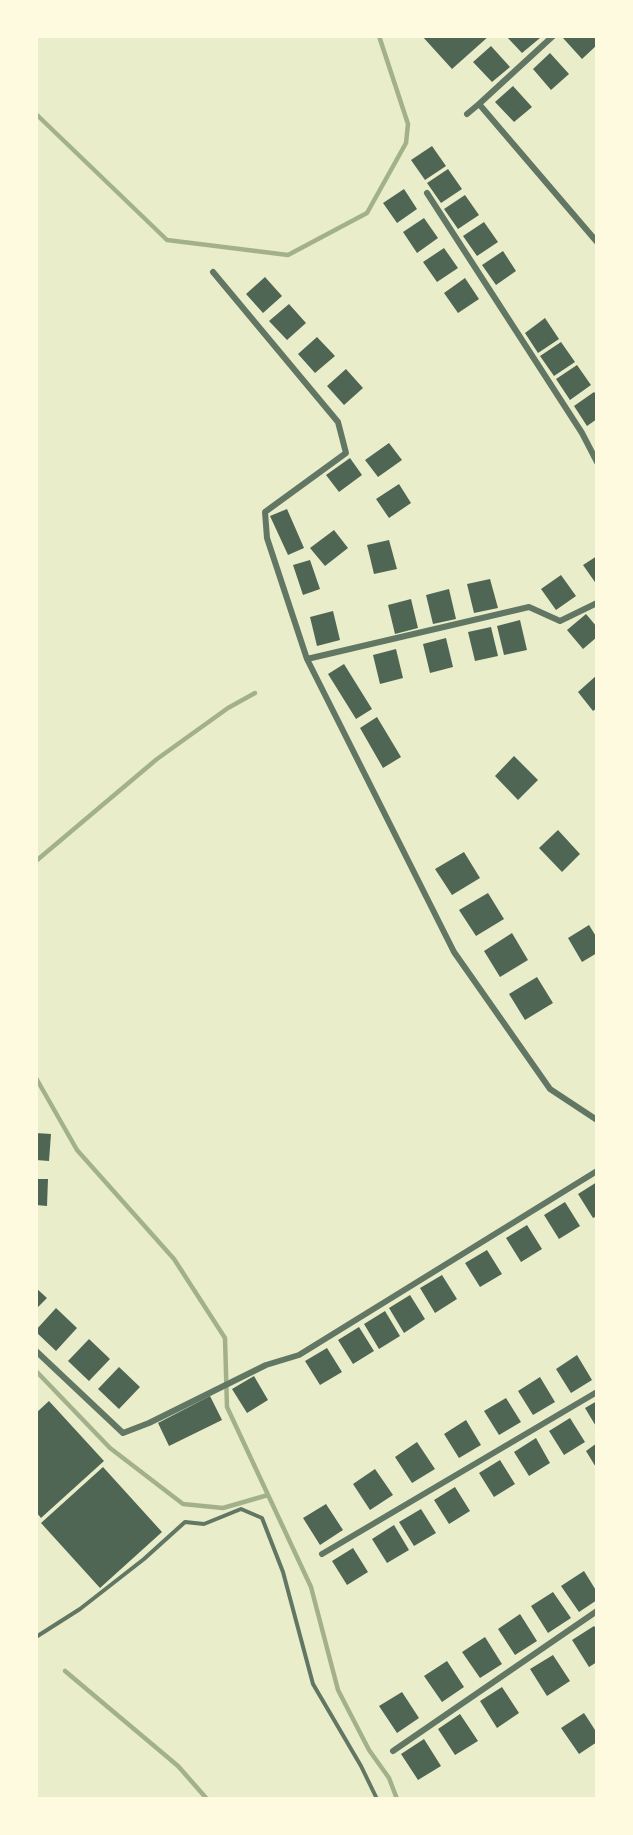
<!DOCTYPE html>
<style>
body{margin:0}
#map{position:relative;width:633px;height:1835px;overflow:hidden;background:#e9edc9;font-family:Raleway,sans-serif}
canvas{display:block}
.frame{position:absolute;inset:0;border:38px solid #fefae0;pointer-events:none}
</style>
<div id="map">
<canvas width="633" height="1835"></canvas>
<div class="frame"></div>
</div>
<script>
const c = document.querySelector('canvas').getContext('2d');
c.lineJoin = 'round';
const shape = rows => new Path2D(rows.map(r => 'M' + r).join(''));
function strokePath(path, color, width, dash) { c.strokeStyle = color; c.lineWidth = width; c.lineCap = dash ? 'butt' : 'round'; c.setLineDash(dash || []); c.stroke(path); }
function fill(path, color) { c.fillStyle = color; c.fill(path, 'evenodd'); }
strokePath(shape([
 [36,114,167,240,288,255,367,213,406,143,408,124,379,36],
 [36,861,157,759,228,708,255,693],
 [36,1078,77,1150,174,1259,225,1338,227,1407,311,1587,338,1690,369,1750,389,1778,397,1799],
 [36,1371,110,1448,183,1504,223,1508,268,1495],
 [65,1671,178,1766,207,1799]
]), '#a3b18a', 4.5);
fill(shape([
 [422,36,489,36,452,69],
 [506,36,538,36,540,38,522,53],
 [566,36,593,36,597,41,597,45,582,59,563,38],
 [491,46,510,67,492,82,473,62],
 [550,53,569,74,551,90,533,69],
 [513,86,532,107,514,122,495,102],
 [432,146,446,166,425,180,411,160],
 [448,169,462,189,441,203,427,183],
 [404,189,417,209,397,223,383,203],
 [465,195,479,215,458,229,444,209],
 [424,218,438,238,417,253,403,232],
 [484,222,498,242,477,256,463,236],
 [444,248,458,268,437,282,423,262],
 [503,251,516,271,496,285,482,265],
 [265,277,282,296,263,313,246,294],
 [465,278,479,299,458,313,444,293],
 [289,304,306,323,287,340,269,321],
 [545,318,559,339,538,353,525,333],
 [317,337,335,356,315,373,298,354],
 [561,342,575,362,554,376,540,356],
 [577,365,591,385,570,400,556,379],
 [346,369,363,388,344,405,327,386],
 [594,392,597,395,597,419,587,426,574,406],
 [389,443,402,460,378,477,365,460],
 [350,458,362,475,339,492,326,475],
 [399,484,411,503,389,518,376,499],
 [287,509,304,548,288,555,270,516],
 [334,530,348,548,325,566,310,548],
 [389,540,397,569,374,574,367,545],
 [597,556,597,585,583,565],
 [310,560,320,589,303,595,293,565],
 [561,575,576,596,556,610,541,589],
 [490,579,498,608,474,613,467,584],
 [449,589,456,619,433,624,426,595],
 [411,599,418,628,395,634,388,605],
 [333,611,340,640,317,646,310,617],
 [586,614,597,627,597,637,583,649,567,630],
 [520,620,527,650,504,655,497,626],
 [491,627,498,656,475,661,468,632],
 [446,638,453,667,430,673,423,644],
 [396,649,403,678,380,684,373,655],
 [344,664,372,709,356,719,328,674],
 [597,675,597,708,593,711,578,692],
 [377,717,401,757,383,768,360,728],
 [514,756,538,780,518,800,495,776],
 [558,830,580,854,562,872,539,848],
 [464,852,480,878,452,895,435,869],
 [488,893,504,919,476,936,459,910],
 [589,925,597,938,597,953,582,962,568,938],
 [512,933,528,960,500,977,484,951],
 [537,977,553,1003,525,1020,509,994],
 [36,1133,51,1134,49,1161,36,1160],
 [36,1179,48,1179,47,1206,36,1205],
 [597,1182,597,1216,593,1218,578,1194],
 [565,1202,580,1226,559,1239,544,1215],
 [527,1225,542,1249,521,1262,506,1238],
 [487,1250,502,1274,480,1287,465,1263],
 [442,1275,457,1299,435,1313,420,1288],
 [36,1288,47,1298,36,1309],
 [410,1295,425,1319,404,1333,389,1308],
 [56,1308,77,1328,56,1351,36,1332,36,1330],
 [385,1311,400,1336,379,1349,364,1324],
 [359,1327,374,1351,353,1364,338,1340],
 [89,1339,110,1359,89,1381,68,1361],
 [327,1348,342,1372,320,1385,305,1361],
 [577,1355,592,1380,571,1393,556,1369],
 [119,1367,140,1387,119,1409,98,1389],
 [254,1376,268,1400,247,1413,232,1389],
 [540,1377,555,1402,533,1415,518,1391],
 [210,1396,222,1420,169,1446,158,1423],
 [506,1398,521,1422,499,1435,484,1411],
 [49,1401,104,1461,41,1518,36,1512,36,1413],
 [597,1401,597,1428,585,1408],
 [570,1418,585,1442,564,1455,549,1431],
 [466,1420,481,1445,459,1458,444,1434],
 [536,1438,550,1463,529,1476,514,1452],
 [417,1442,435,1469,412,1483,395,1457],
 [597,1443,597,1469,586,1451],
 [500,1460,515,1484,494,1497,479,1473],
 [103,1467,162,1532,100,1588,41,1523],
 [375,1469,393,1495,370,1510,353,1484],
 [455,1487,470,1511,449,1524,434,1500],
 [326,1504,343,1530,320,1545,303,1518],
 [421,1509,436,1533,414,1546,399,1522],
 [394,1525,409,1550,387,1563,372,1539],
 [353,1548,368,1572,347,1585,332,1561],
 [584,1571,597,1592,597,1600,579,1612,561,1586],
 [553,1592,571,1618,548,1633,531,1606],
 [520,1614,537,1641,515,1655,498,1629],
 [594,1626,597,1630,597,1662,589,1667,572,1640],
 [485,1637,502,1664,480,1678,462,1652],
 [553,1655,570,1681,547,1696,530,1669],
 [447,1661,464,1687,442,1702,424,1676],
 [502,1687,519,1713,497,1728,480,1701],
 [402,1692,419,1718,397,1733,379,1706],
 [584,1713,597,1733,597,1742,579,1754,561,1728],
 [460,1714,478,1741,455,1755,438,1729],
 [424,1739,441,1766,418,1780,401,1754]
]), '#4f6655');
strokePath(shape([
 [36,1637,80,1609,144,1559,185,1522,204,1524,241,1509,262,1518,283,1572,313,1684,361,1766,377,1799]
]), '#617663', 4);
strokePath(shape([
 [479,104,553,36],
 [467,114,479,104,597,242],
 [427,193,582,433,597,462],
 [213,272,338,422,346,453,265,512,267,538,307,659,454,952,550,1089,597,1120],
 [307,659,529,607,560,621,597,603],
 [36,1351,123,1433,149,1423,266,1365,299,1355,597,1171],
 [322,1554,597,1392],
 [393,1751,597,1611]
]), '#617663', 6);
</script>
